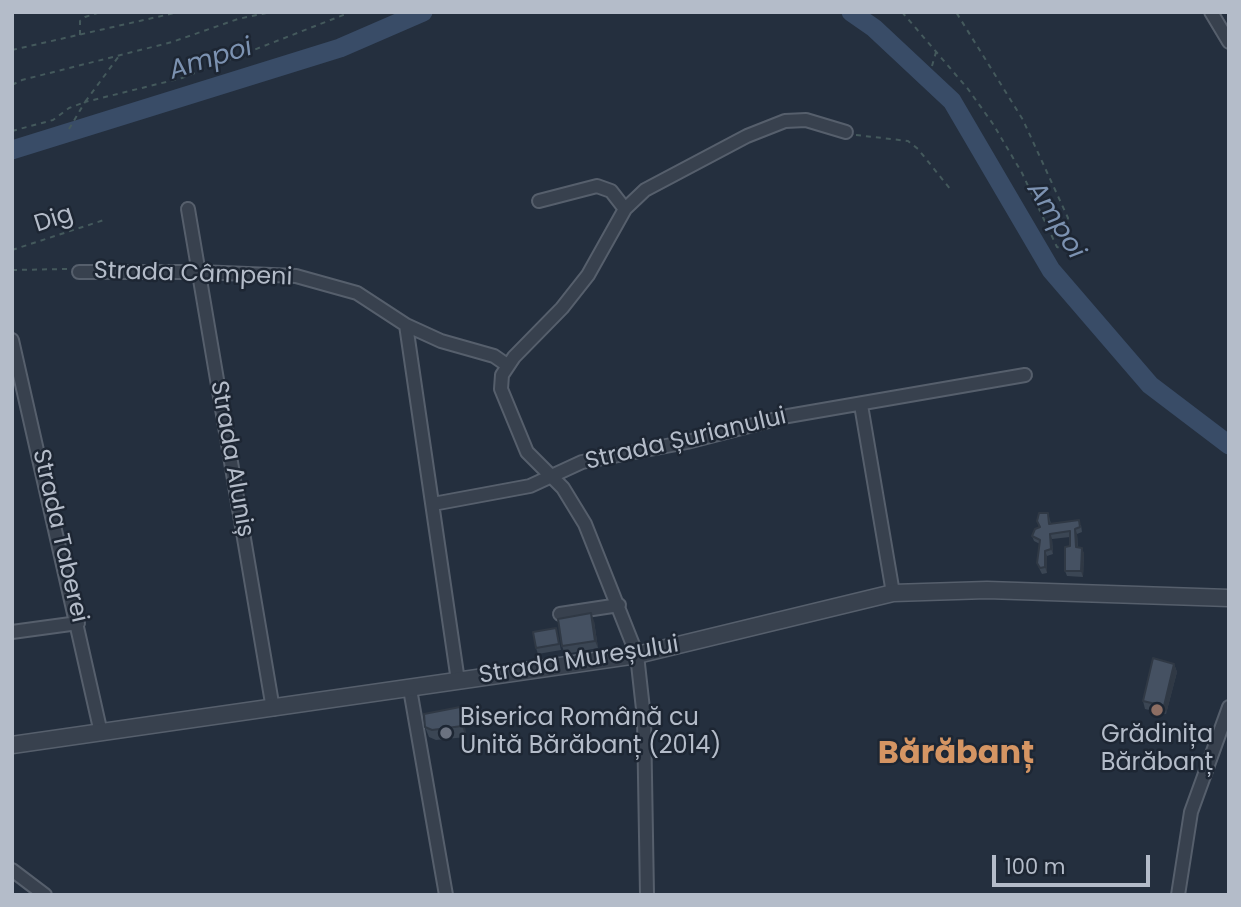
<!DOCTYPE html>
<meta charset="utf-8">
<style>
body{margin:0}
#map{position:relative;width:1241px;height:907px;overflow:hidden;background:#242f3e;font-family:Poppins,sans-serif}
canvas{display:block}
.frame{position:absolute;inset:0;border:14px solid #b4bcc9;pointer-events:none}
.scale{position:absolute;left:992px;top:855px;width:158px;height:32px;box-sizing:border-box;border:4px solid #b4bcc9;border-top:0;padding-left:9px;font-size:21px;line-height:24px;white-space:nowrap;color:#b4bcc9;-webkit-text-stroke:5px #1d2633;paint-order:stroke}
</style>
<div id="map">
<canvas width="1241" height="907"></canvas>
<div class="frame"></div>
<div class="scale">100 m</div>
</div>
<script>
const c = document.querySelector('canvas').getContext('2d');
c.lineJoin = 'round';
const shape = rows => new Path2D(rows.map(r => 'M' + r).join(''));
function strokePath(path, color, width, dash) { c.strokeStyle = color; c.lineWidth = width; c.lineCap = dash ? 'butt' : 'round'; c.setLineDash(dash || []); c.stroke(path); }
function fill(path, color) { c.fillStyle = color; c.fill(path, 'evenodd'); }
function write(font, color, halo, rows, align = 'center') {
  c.font = font + ' Poppins,sans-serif'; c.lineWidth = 5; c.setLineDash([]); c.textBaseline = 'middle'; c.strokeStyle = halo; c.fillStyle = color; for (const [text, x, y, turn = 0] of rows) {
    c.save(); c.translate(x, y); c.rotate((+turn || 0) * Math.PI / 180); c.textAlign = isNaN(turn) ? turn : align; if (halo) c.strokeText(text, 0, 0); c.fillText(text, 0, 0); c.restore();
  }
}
strokePath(shape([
 [851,12,874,28,952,101,1051,270,1150,385,1229,445],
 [12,150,340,48,423,12]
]), '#394c67', 19);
const minor = shape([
 [1211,12,1229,42],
 [539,201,597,186,611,191,625,209],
 [188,209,273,709],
 [79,272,199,272,296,276,357,293,406,325,441,341,494,356,507,365],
 [406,325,458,681],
 [12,340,101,733],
 [861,405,893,593],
 [433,504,530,486,582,462,687,442,788,416,1025,375],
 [560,614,619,605],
 [12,632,78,623],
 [410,689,446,895],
 [12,870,45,895],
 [647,895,644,718,637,655,585,524,563,488,527,452,501,389,502,375,514,357,562,308,588,275,625,209,645,190,747,136,785,121,806,120,846,132],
 [1178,895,1191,812,1229,707]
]);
const tertiary = shape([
 [12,745,637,655,893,593,987,590,1229,598]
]);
strokePath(minor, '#565f6c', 16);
strokePath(tertiary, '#565f6c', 19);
strokePath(shape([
 [902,12,968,89,993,124,1022,173,1057,247,1062,249,1065,247,1068,218,1023,120,956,12],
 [80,35,80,21,85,17,101,12],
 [12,50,179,12],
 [932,66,936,52],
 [12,85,22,80,172,42,238,19,271,12],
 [69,129,85,102,182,78,351,12],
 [12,131,53,120,69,108,85,102,119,56],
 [856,135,908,141,918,149,951,190],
 [12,250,104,220],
 [12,270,67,269]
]), '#44595c', 2, [5, 5]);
strokePath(minor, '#38414e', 12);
strokePath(tertiary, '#38414e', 16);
fill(shape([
 [1048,513,1051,524,1081,525,1082,532,1077,534,1078,547,1084,553,1083,577,1067,576,1065,571,1070,546,1070,537,1052,539,1053,554,1047,556,1047,573,1042,574,1039,568,1037,563,1040,544,1034,541,1032,536,1039,527,1037,521],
 [594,621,598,648,565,654,562,646],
 [556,628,561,650,538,654,536,648],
 [1174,664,1177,672,1166,714,1145,709,1143,701],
 [460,707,464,718,466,737,436,740,429,737,425,727]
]), '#3b4654');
fill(shape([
 [1075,529,1077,534,1078,552,1076,547],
 [1050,534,1052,539,1053,554,1051,549],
 [1082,548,1084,553,1083,577,1081,571],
 [1045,551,1047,556,1047,573,1045,567],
 [591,613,594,621,598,648,595,641],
 [1174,664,1177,672,1166,714,1164,706],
 [460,707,464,718,466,737,462,726]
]), '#303945');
const building = shape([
 [1039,513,1048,513,1049,524,1079,520,1080,527,1075,529,1076,547,1082,548,1081,571,1065,571,1065,547,1070,546,1070,531,1050,534,1051,549,1045,551,1045,567,1040,568,1037,563,1040,540,1032,536,1035,529,1040,527,1037,521,1039,513],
 [591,613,595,641,562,646,558,619,591,613],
 [556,628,559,644,536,648,533,632,556,628],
 [1153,658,1174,664,1164,706,1143,701,1153,658],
 [460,707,462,726,432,730,425,727,424,714,460,707]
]);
fill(building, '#455162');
strokePath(building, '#303945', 2);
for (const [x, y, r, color] of [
 [1157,710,7,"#8d6e63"],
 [446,733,7,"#6b7280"]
]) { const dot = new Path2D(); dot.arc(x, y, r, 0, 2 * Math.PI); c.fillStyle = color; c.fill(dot); strokePath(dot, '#1d2633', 2.5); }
write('24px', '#b4bcc9', '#1d2633', [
 ["Dig",54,220,-18],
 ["Strada Câmpeni",193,275,2],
 ["Strada Șurianului",686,440,-13],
 ["Strada Aluniș",231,459,80],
 ["Strada Taberei",59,536,77],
 ["Strada Mureșului",579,661,-9]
]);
write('24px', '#b4bcc9', '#1d2633', [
 ["Biserica Română cu",460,719],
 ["Unită Bărăbanț (2014)",460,747],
 ["Grădinița",1157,736,"center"],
 ["Bărăbanț",1157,764,"center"]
], 'left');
write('italic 26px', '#7c92b1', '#1d2633', [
 ["Ampoi",211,60,-17],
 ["Ampoi",1055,221,58]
]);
write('bold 32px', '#d59563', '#1d2633', [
 ["Bărăbanț",956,755]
]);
</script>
